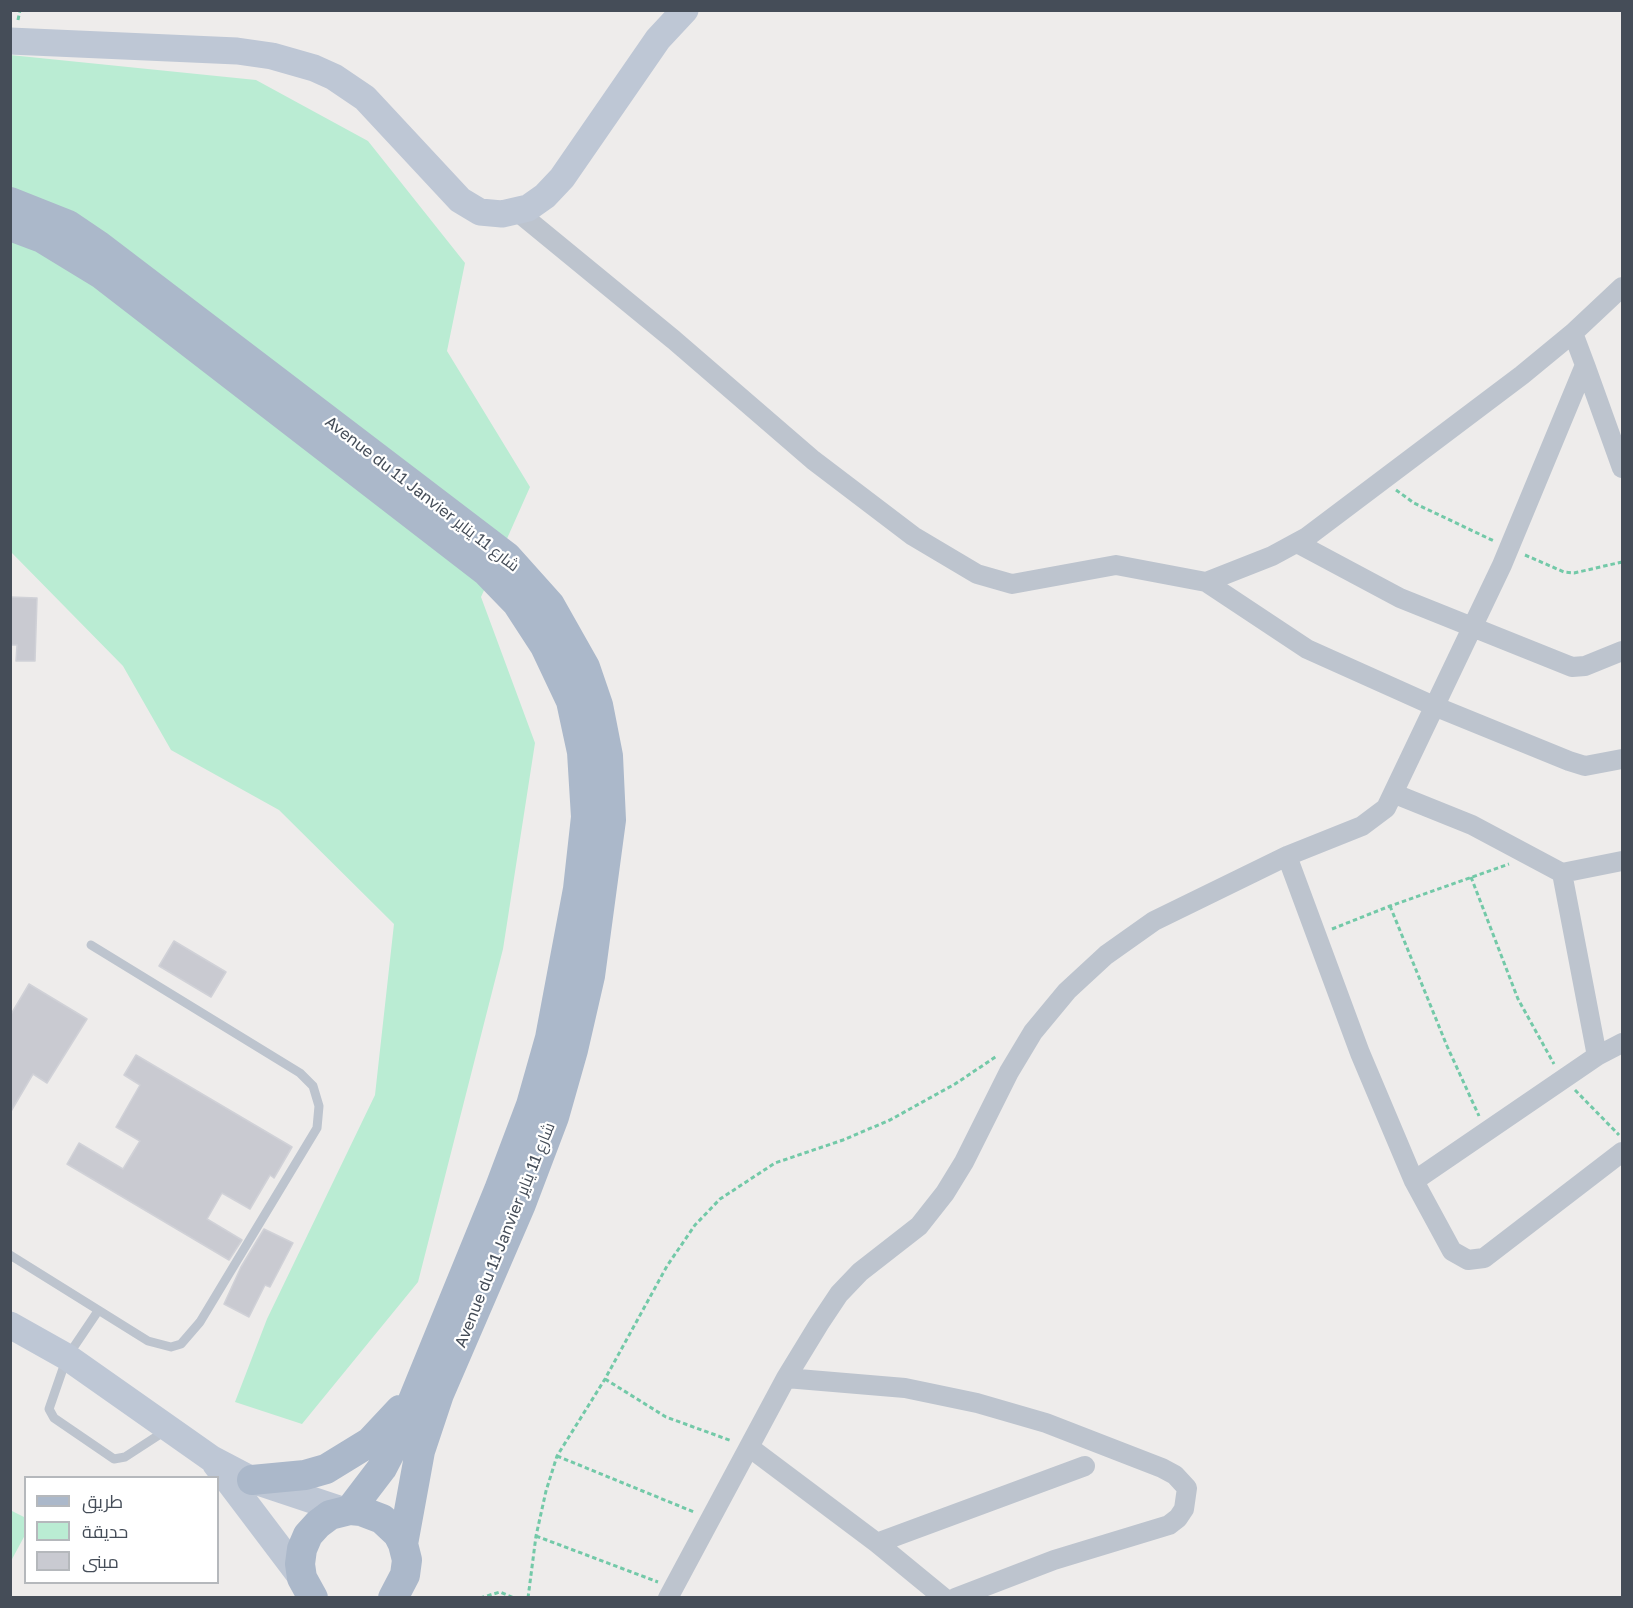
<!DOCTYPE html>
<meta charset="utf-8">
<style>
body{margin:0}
#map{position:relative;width:1633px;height:1608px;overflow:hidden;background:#eeeceb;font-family:"Golos Text",Cairo,sans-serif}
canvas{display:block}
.frame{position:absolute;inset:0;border:12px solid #454d58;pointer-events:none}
.legend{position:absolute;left:24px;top:1476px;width:195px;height:108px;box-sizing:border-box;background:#fff;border:2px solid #b5b8bc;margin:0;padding:8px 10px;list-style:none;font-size:18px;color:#454d58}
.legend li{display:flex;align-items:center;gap:12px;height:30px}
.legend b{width:30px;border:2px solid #b5b8bc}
</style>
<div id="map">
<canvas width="1633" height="1608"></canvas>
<div class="frame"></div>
<ul class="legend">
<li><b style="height:8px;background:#abb8ca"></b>طريق</li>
<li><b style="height:16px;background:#baecd3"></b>حديقة</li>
<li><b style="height:16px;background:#c9cad1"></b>مبنى</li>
</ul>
</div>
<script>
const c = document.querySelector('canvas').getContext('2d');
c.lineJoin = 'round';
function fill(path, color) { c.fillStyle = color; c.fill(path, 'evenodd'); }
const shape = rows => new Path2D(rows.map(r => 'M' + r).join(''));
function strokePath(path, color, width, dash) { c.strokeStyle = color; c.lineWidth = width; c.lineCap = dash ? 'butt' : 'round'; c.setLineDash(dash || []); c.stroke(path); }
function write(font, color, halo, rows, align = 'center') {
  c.font = font + ' "Golos Text",Cairo,sans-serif'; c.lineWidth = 4.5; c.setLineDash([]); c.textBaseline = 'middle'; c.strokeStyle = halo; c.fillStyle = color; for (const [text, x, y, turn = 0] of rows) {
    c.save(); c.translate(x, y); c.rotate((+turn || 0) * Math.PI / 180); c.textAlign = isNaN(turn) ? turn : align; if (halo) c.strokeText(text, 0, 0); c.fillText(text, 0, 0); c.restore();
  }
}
fill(shape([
 [10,55,256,80,368,141,465,263,447,351,530,487,481,597,535,743,503,949,418,1282,302,1424,235,1402,267,1319,375,1095,394,924,279,810,171,750,123,666,11,552],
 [10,1510,26,1518,25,1535,11,1561]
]), '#baecd3');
const building = shape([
 [10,597,37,598,35,661,16,661,17,645,10,645,10,597],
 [174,941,226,972,211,997,159,966,174,941],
 [29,984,87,1019,47,1083,33,1074,10,1113,10,1016,29,984],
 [136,1055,292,1147,274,1178,270,1175,250,1209,222,1193,207,1219,242,1240,229,1260,67,1164,79,1143,123,1169,140,1141,116,1127,140,1085,124,1075,136,1055],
 [264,1229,293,1243,270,1287,265,1285,249,1317,224,1304,241,1267,264,1229]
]);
fill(building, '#c9cad1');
strokePath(building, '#d0d1d7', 1.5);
strokePath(shape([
 [18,20,20,10],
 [1396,490,1414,503,1494,541],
 [1525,555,1564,572,1574,573,1622,562],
 [1471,877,1518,999,1554,1064],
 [1390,906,1447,1046,1479,1116],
 [1332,929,1390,906,1509,864],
 [1575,1090,1619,1135],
 [605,1379,666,1417,732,1441],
 [557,1456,694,1512],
 [536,1536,658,1582],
 [480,1598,500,1592,514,1598],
 [528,1598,536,1536,546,1491,557,1456,605,1379,667,1266,695,1225,720,1199,775,1163,843,1140,890,1120,955,1084,997,1056]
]), '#73c9a8', 3, [4.5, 3]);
strokePath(shape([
 [10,1255,148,1341,171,1347,181,1344,200,1322,317,1128,319,1106,313,1086,300,1073,91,945],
 [98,1311,67,1357,49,1409,54,1418,114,1459,125,1457,165,1431]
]), '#bdc4ce', 9);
strokePath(shape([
 [518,212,674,340,813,460,913,536,977,574,1012,584,1116,565,1206,582,1272,556,1307,537,1522,375,1573,333,1622,287],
 [1585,365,1622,468],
 [1297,543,1400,598,1572,667,1585,666,1622,651],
 [1206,582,1307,649,1434,706,1569,761,1585,766,1622,759],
 [1395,794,1472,825,1562,873,1622,861],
 [1287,856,1360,1053,1414,1181,1452,1251,1468,1260,1484,1258,1622,1152],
 [1562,873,1597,1056],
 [1414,1181,1597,1056,1622,1043],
 [786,1378,905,1388,977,1403,1046,1423,1162,1468,1175,1475,1187,1488,1184,1509,1178,1518,1169,1525,1054,1560,955,1598],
 [749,1447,877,1543,944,1598],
 [877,1543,1085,1466],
 [668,1598,786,1378,819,1324,839,1294,860,1272,919,1226,945,1193,964,1162,1009,1072,1033,1032,1067,991,1106,955,1154,921,1287,856,1362,826,1386,808,1502,565,1585,365,1573,333]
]), '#bdc4ce', 20);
strokePath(shape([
 [10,41,237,51,272,56,314,68,334,77,365,98,460,200,480,212,502,214,528,208,545,196,562,178,658,39,685,10],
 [10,1325,67,1357,212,1459,252,1480,345,1511],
 [215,1463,302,1578]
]), '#bec7d5', 27);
strokePath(shape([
 [10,202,68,225,99,246,507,557,550,605,585,667,598,705,608,756,611,820,590,976,573,1050,554,1117,521,1204,439,1394,420,1451,403,1544],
 [10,226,42,238,101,274,487,572,517,603,545,646,571,701,582,752,586,817,578,889,550,1038,531,1105,499,1190,398,1437,382,1468,350,1510],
 [252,1480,305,1475,326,1469,370,1442,400,1410],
 [313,1598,302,1578,300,1564,302,1549,308,1535,318,1524,330,1515,350,1510,361,1511,382,1519,398,1534,403,1544,407,1560,405,1575,393,1598]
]), '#abb8ca', 30);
write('16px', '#454d58', '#fff', [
 ["Avenue du 11 Janvier شارع 11 يناير",422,494,38],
 ["Avenue du 11 Janvier شارع 11 يناير",505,1235,-68]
]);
</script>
